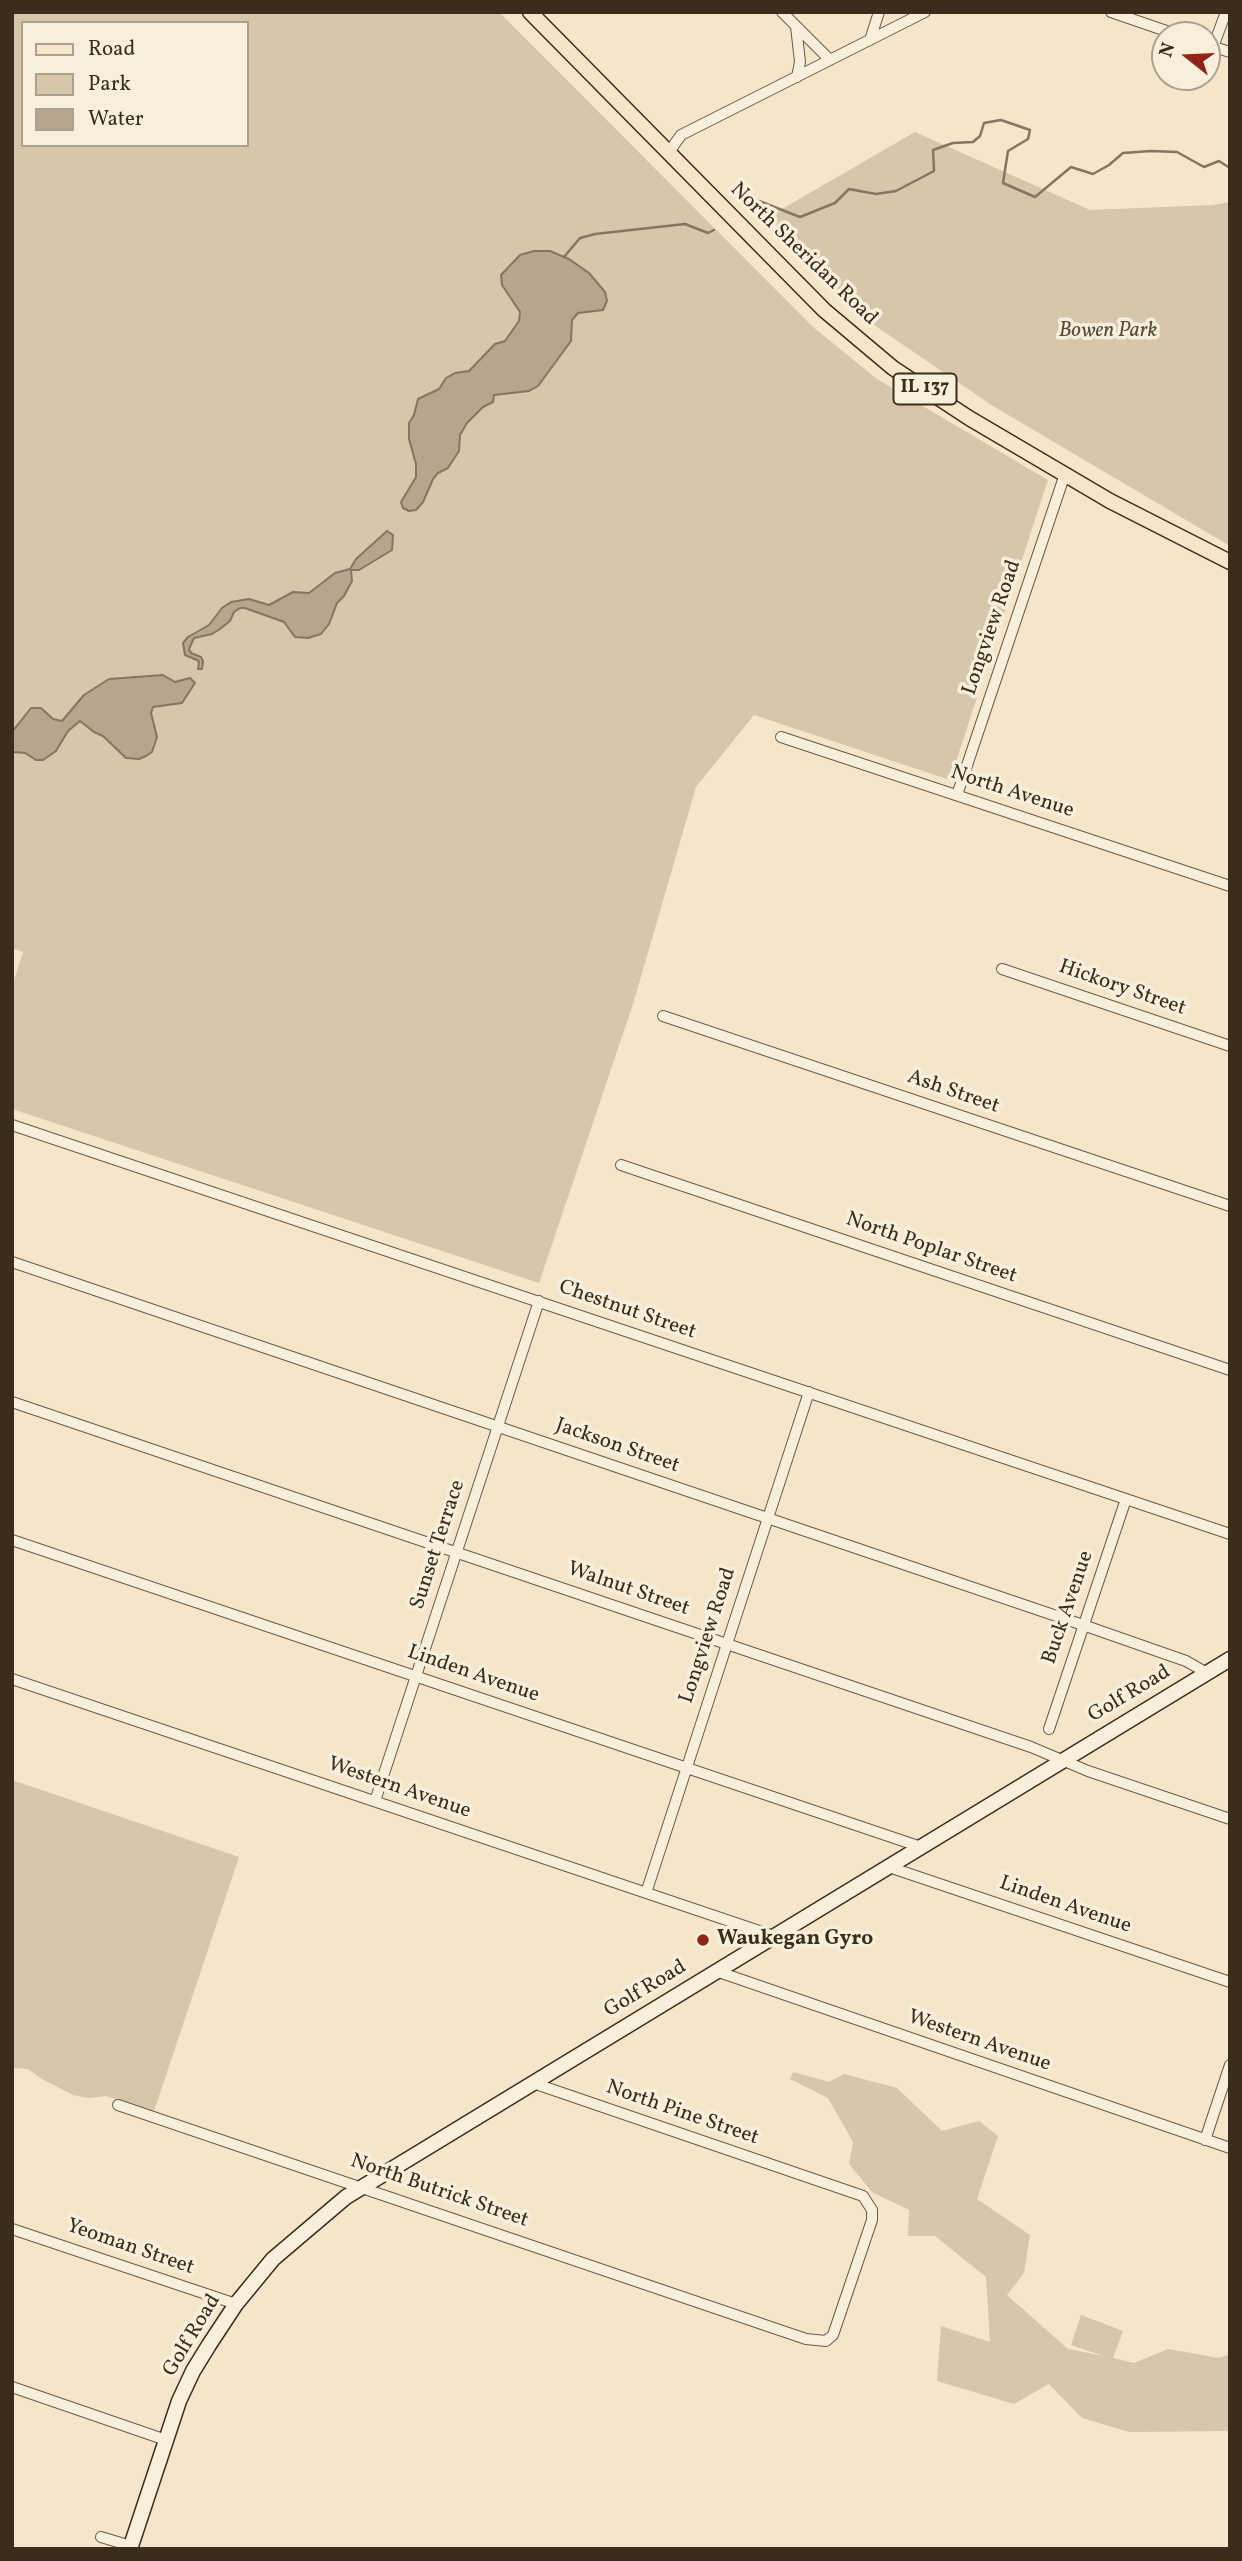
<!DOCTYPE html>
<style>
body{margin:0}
#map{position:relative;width:1242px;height:2561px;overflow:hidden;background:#f5e5c9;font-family:Vollkorn,serif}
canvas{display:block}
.frame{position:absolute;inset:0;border:14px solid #3b2d1d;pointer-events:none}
.legend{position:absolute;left:21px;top:21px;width:228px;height:126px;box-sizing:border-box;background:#f8eedc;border:2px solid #aca190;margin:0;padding:9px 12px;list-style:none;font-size:21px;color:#3b2d1d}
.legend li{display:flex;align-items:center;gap:14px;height:35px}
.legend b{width:35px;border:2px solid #aca190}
.north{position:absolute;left:1151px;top:21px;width:70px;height:70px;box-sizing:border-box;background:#f8eedc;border:2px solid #aca190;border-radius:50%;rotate:288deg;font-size:19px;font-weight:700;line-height:28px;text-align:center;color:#3b2d1d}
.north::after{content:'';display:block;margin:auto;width:24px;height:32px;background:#8f2418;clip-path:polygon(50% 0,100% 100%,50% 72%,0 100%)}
</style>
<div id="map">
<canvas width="1242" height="2561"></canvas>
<div class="frame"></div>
<ul class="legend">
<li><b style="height:9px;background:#f5e5c9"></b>Road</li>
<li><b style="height:19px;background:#d5c6ac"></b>Park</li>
<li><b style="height:19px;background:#b6a68f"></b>Water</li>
</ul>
<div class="north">N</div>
</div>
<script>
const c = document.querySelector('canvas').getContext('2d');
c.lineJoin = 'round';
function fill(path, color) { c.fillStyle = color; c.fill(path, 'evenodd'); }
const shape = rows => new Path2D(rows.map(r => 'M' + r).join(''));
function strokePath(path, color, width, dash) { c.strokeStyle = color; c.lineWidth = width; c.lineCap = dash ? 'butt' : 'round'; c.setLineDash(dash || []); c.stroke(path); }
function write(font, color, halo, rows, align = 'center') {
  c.font = font + ' Vollkorn,serif'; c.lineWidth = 7; c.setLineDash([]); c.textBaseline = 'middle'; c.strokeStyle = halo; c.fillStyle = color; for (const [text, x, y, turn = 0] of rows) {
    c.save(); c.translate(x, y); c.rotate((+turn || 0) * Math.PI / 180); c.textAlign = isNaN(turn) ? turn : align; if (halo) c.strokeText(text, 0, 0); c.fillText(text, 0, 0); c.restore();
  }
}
fill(shape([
 [12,12,499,12,813,327,877,379,1048,480,950,780,754,715,696,787,633,1004,539,1283,12,1109,12,987,23,952,12,948],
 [23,23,247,23,247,145,23,145],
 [915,132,1090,210,1213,205,1230,202,1230,546,993,406,874,325,790,242,770,216],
 [12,1780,239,1857,154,2111,106,2096,89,2098,73,2095,40,2078,28,2069,12,2068],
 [793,2072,829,2082,844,2074,897,2088,942,2131,979,2121,998,2136,977,2199,1030,2235,1024,2273,1007,2295,1068,2349,1104,2356,1071,2345,1081,2315,1123,2331,1113,2358,1134,2363,1168,2349,1219,2358,1230,2354,1230,2431,1129,2432,1082,2418,1049,2384,1014,2404,937,2381,941,2326,990,2342,986,2277,935,2236,908,2236,909,2210,872,2192,849,2164,853,2142,828,2098,790,2079]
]), '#d5c6ac');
const water = shape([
 [534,251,550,251,569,259,589,273,605,292,607,301,603,310,578,313,572,320,571,341,538,386,529,391,494,395,493,402,483,407,467,423,460,435,459,451,448,468,438,473,433,479,423,502,416,510,409,511,403,508,401,502,416,477,416,464,409,439,409,423,414,415,418,399,439,389,446,378,455,373,469,371,495,344,505,341,519,321,520,312,502,285,501,275,520,255,534,251],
 [387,531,393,535,392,550,359,570,351,570,352,581,344,596,337,603,329,624,321,634,308,638,295,637,284,622,245,608,240,608,234,612,230,621,220,629,212,634,194,638,189,649,191,653,201,657,203,661,202,669,198,669,199,661,185,655,183,643,188,637,209,625,222,608,231,602,249,599,269,605,293,592,309,593,335,573,350,569,356,559,387,531],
 [163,675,175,682,190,678,195,683,182,703,153,707,151,713,157,737,152,752,146,756,139,759,126,758,103,736,94,732,80,721,68,731,56,751,43,760,36,760,25,753,12,752,12,732,31,708,41,708,53,719,62,721,84,695,109,679,163,675]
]);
fill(water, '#b6a68f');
strokePath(water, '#857661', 2);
strokePath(shape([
 [756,203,759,201,800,217,835,203,849,189,876,194,896,191,934,171,933,150,953,143,973,142,980,136,984,123,1001,120,1030,130,1028,139,1008,151,1003,183,1035,197,1071,167,1093,174,1109,165,1123,153,1151,151,1177,152,1204,167,1219,161,1230,168],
 [564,257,580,238,595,234,685,224,708,233,714,230]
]), '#857661', 2.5);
const street = shape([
 [782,12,830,60],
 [1111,12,1178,35],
 [796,26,800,62,797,77],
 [870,40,879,12],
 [1207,45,1230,52],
 [1213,47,1226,12],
 [669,152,681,135,925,12],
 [781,737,1230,886],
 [957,795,1065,474],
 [1002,969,1230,1046],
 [663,1016,1230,1206],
 [12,1125,1230,1534],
 [621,1165,1230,1370],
 [12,1262,1083,1625,1186,1661,1207,1673],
 [12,1402,1031,1747,1088,1771,1230,1819],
 [12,1540,921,1847],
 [12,1679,774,1936],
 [1049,1729,1126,1499],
 [375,1801,539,1301],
 [889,1867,1230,1982],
 [646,1893,809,1392],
 [716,1971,1230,2148],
 [118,2105,806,2339,826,2341,833,2335,872,2220,872,2210,863,2196,533,2083],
 [1205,2140,1230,2065],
 [12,2229,236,2304],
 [12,2387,166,2440],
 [101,2537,131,2546]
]);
const secondary = shape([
 [130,2549,179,2401,193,2371,209,2345,236,2304,273,2259,346,2197,1230,1659]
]);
const primary = shape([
 [530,12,824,310,893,368,969,418,1110,501,1230,562]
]);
strokePath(street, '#6a5b48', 12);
strokePath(secondary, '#3b2d1d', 17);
strokePath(primary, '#3b2d1d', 17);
strokePath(street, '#f8eedc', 10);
strokePath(secondary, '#f8eedc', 14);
strokePath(primary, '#f5e5c9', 14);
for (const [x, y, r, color] of [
 [703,1940,7,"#8f2418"]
]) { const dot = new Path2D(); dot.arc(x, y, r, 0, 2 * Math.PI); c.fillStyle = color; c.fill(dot); strokePath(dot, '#f8eedc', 2.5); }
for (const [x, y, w] of [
 [925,389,63]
]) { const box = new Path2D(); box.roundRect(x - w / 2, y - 15.5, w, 31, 5); c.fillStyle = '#f8eedc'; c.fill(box); strokePath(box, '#3b2d1d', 2); }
write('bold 19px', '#3b2d1d', null, [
 ["IL 137",925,389]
]);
write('21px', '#3b2d1d', '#f8eedc', [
 ["North Sheridan Road",803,255,44],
 ["Longview Road",993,628,-71],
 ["North Avenue",1012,793,18],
 ["Hickory Street",1122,989,19],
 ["Ash Street",953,1093,19],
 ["North Poplar Street",931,1249,19],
 ["Chestnut Street",627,1311,19],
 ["Jackson Street",617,1447,19],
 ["Sunset Terrace",439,1545,-72],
 ["Walnut Street",628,1590,19],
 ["Buck Avenue",1069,1608,-71],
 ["Longview Road",709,1636,-72],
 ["Linden Avenue",473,1675,19],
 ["Golf Road",1130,1695,-31],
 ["Western Avenue",399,1789,19],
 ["Linden Avenue",1065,1906,19],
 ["Golf Road",646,1990,-31],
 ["Western Avenue",979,2042,19],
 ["North Pine Street",682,2114,19],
 ["North Butrick Street",439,2192,19],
 ["Yeoman Street",130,2248,19],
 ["Golf Road",193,2336,-59]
]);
write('italic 21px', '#5a4c3a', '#f8eedc', [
 ["Bowen Park",1108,332]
]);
write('bold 21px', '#3b2d1d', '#f8eedc', [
 ["Waukegan Gyro",717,1940]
], 'left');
</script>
